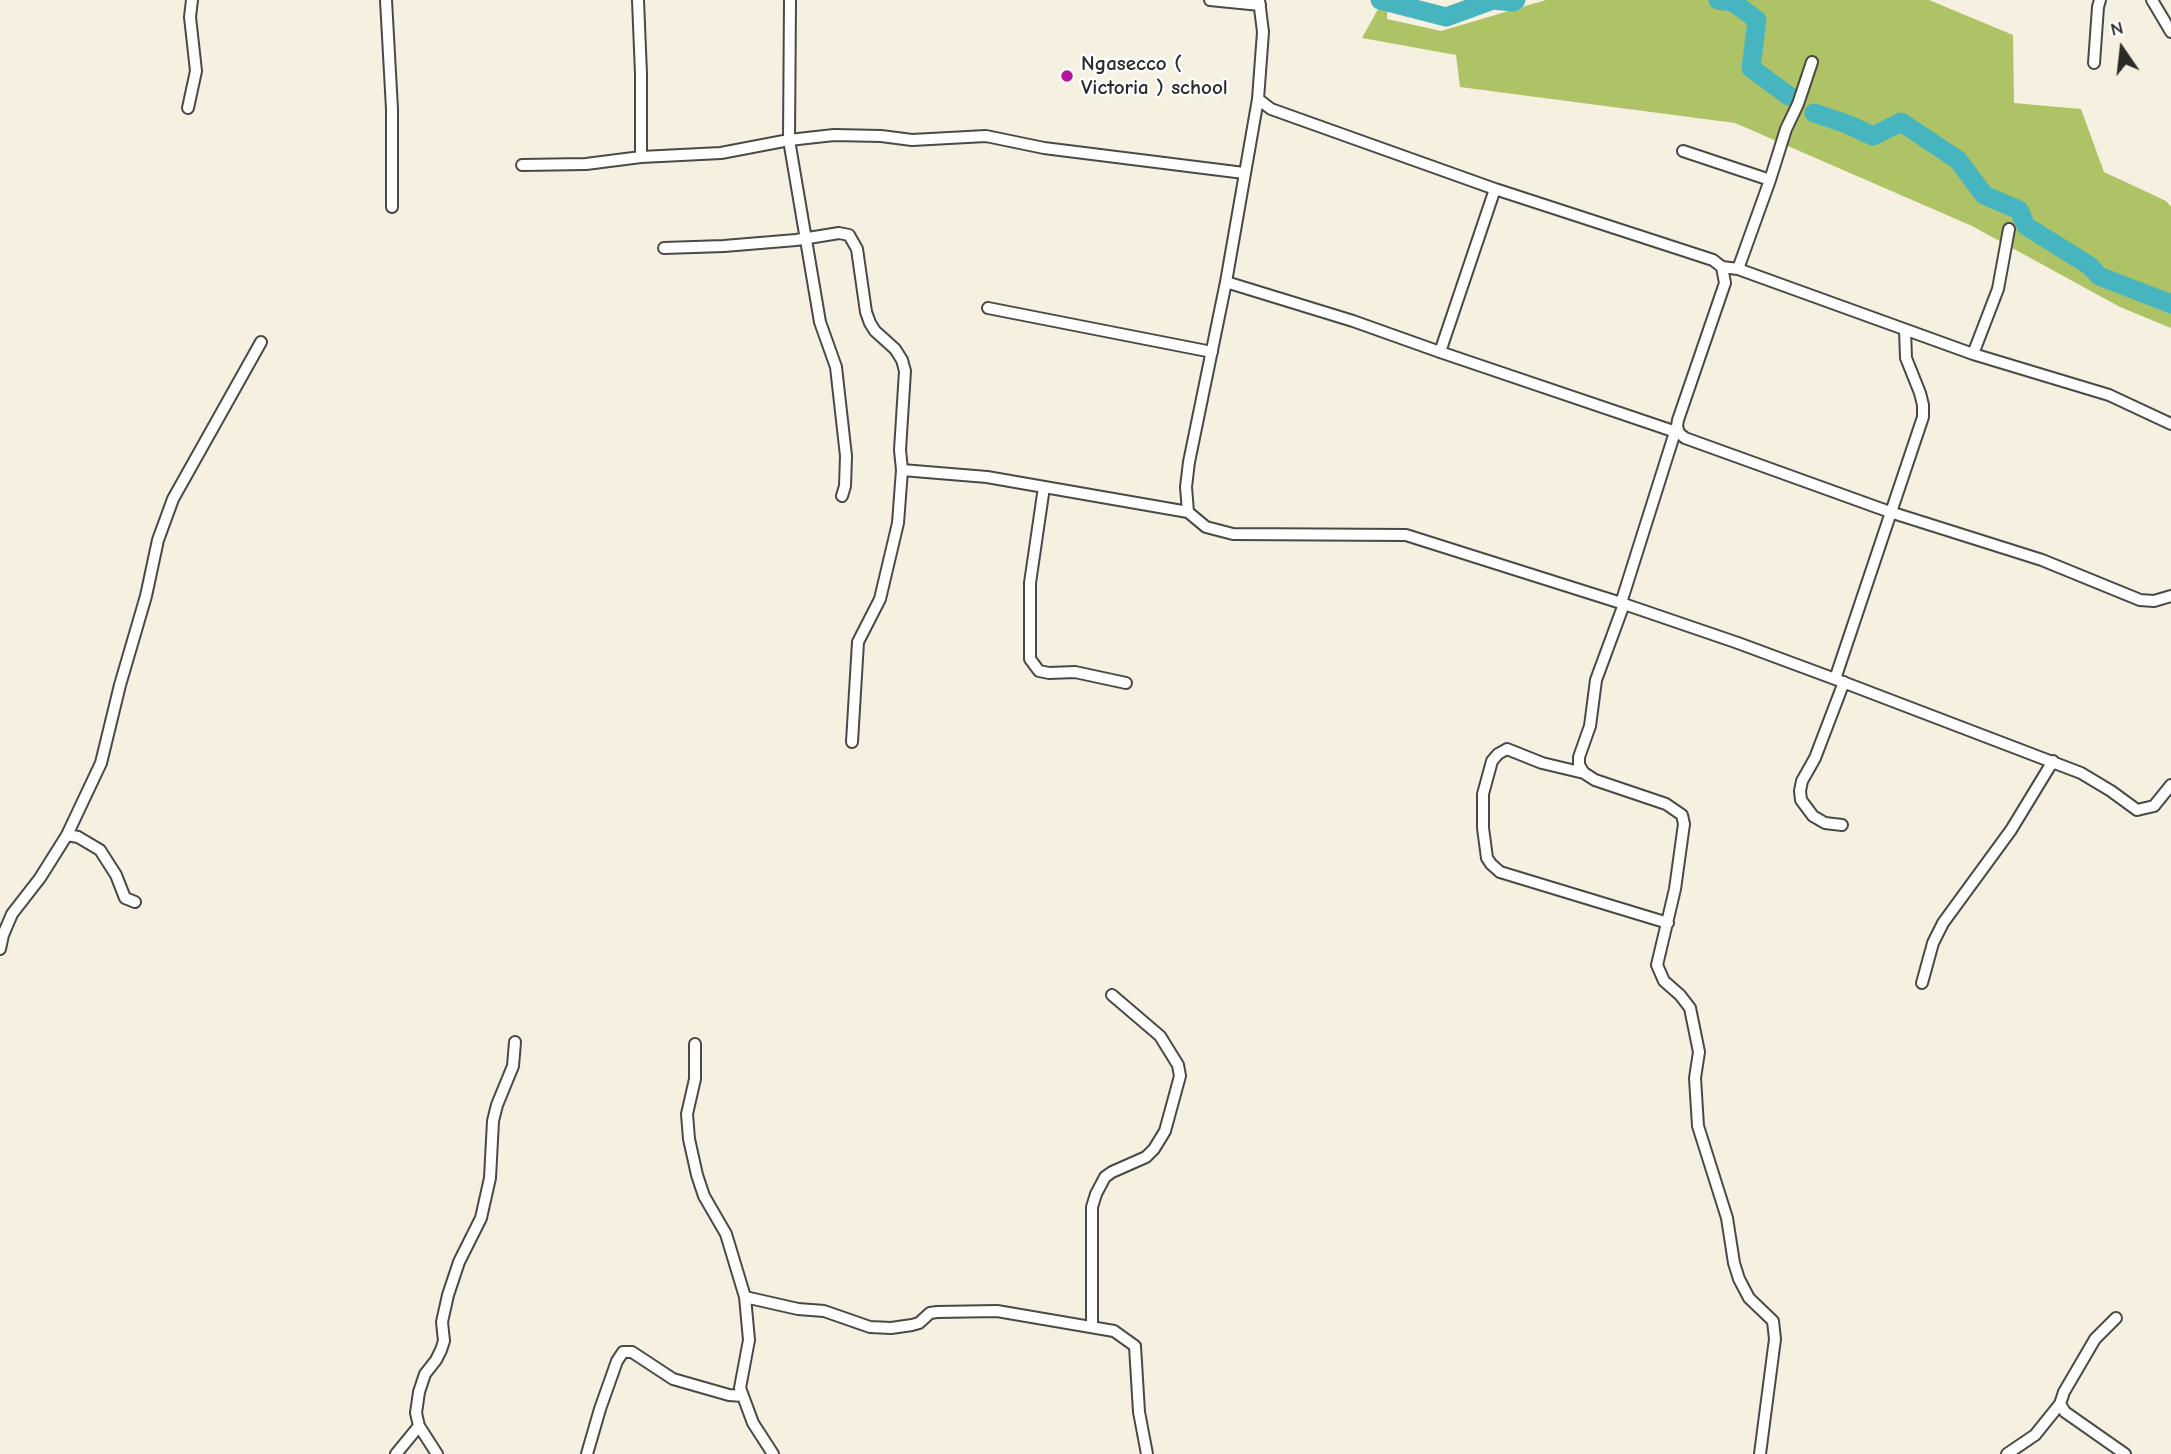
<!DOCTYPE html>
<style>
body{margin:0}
#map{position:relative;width:2171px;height:1454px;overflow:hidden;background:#f5f0e0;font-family:"Comic Neue",sans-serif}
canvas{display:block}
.north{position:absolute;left:2087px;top:14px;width:70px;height:70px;-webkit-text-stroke:5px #fff;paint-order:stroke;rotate:346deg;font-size:19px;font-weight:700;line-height:28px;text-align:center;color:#2b2b2b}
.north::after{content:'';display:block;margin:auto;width:24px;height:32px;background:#2b2b2b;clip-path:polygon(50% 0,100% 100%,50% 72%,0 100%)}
</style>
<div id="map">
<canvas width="2171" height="1454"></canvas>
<div class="north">N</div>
</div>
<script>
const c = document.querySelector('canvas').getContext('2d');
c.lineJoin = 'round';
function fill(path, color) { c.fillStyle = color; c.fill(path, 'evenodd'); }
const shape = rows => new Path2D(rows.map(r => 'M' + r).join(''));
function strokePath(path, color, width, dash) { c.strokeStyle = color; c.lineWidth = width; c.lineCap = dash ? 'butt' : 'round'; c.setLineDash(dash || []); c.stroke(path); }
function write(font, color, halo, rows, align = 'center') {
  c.font = font + ' "Comic Neue",sans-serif'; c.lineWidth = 5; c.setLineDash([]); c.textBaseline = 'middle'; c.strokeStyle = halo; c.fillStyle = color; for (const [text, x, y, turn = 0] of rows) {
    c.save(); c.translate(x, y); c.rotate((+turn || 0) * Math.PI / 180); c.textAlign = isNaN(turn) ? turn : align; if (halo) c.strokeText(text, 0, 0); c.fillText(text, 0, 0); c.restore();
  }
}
fill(shape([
 [1383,0,1388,0,1387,19,1441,31,1546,0,1929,0,2013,35,2014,103,2081,109,2104,172,2166,201,2171,207,2171,328,2120,307,1972,226,1735,123,1460,87,1456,55,1362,38]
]), '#aec266');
strokePath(shape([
 [1380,0,1446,17,1493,0,1513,2,1516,0],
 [1718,0,1733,2,1757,20,1751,68,1789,96],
 [1814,113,1847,124,1873,136,1901,122,1958,160,1984,195,2019,210,2026,226,2090,266,2099,276,2171,304]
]), '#46b5c0', 19);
const minor = shape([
 [386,0,392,109,392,207],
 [638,0,641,74,641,157],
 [790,0,789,140,820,322,836,367,846,456,845,486,842,496],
 [1210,0,1260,5],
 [1259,0,1263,32,1258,99,1271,109,1495,189,1713,260,1722,267,1725,283,1678,420,1677,426,1679,433,1685,438,1890,512,2042,560,2140,600,2154,601,2171,596],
 [2152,0,2171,32],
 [2094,63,2098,7,2100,0],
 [1258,99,1226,282,1189,462,1186,487,1188,512,1206,527,1233,534,1406,535,1621,603,1738,643,1835,679,2081,773,2111,791,2137,810,2154,806,2171,785],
 [188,108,196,71,190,17,192,0],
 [1683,151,1770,180],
 [522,165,586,164,641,157,721,153,789,140,834,135,881,136,912,140,986,136,1044,148,1244,173],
 [664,248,724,246,796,240,839,233,849,235,857,249,866,312,870,323,875,331,895,349,902,360,905,371,900,450,902,470,898,523,880,599,858,642,852,742],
 [1722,267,1738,269,1973,354,2109,395,2171,424],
 [1738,269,1770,180,1786,129,1798,104,1812,62],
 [1226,282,1353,321,1440,352,1679,433],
 [988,308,1212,352],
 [1440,352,1495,189],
 [1973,354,1998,289,2009,229],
 [902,470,987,477,1188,512],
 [1044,487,1030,583,1030,659,1039,671,1049,673,1075,672,1126,683],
 [1621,603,1675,432],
 [1624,604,1596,680,1590,726,1579,757,1579,765,1584,773,1595,780,1666,804,1682,815,1684,824,1675,889,1657,965,1664,981,1680,995,1690,1008,1699,1052,1695,1078,1698,1126,1727,1218,1734,1263,1739,1279,1749,1298,1773,1321,1775,1339,1760,1454],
 [1835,679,1923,417,1923,405,1920,393,1906,358,1905,330],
 [1584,773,1542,763,1507,749,1498,754,1492,761,1483,794,1483,828,1487,858,1491,864,1500,872,1668,923],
 [1842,825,1825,823,1813,816,1801,800,1800,791,1802,781,1815,758,1844,682],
 [67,835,78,837,100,850,116,875,125,898,135,902],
 [0,949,3,935,12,914,40,878,67,835,101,763,120,685,146,596,158,540,173,499,261,342],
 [1922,983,1933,943,1943,923,2011,830,2053,761],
 [695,1044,695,1079,687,1114,689,1139,697,1175,704,1196,726,1234,745,1297,749,1340,740,1388,753,1423,773,1454],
 [745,1297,798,1309,824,1311,870,1327,891,1328,912,1325,919,1323,930,1313,937,1312,997,1311,1114,1331,1135,1346,1139,1412,1147,1454],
 [2116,1318,2095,1339,2064,1392,2060,1404,2065,1412,2125,1454],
 [1092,1327,1092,1207,1096,1194,1105,1177,1112,1172,1146,1157,1154,1149,1165,1131,1180,1076,1178,1065,1160,1036,1112,995],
 [396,1454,419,1426],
 [437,1454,419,1426,416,1413,419,1392,425,1374,436,1360,441,1350,444,1341,442,1322,448,1295,459,1262,481,1218,490,1178,493,1121,497,1105,513,1066,515,1042],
 [587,1454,600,1409,617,1361,623,1352,632,1352,673,1379,729,1395,743,1396],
 [2007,1454,2035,1435,2060,1404]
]);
strokePath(minor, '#494946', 14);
strokePath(minor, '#fff', 10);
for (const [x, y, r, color] of [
 [1067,76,7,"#b5179e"]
]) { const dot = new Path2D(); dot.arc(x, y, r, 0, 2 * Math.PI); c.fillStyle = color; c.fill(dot); strokePath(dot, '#fff', 2.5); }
write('bold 21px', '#2b2b2b', '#fff', [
 ["Ngasecco (",1081,64],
 ["Victoria ) school",1081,88]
], 'left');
</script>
